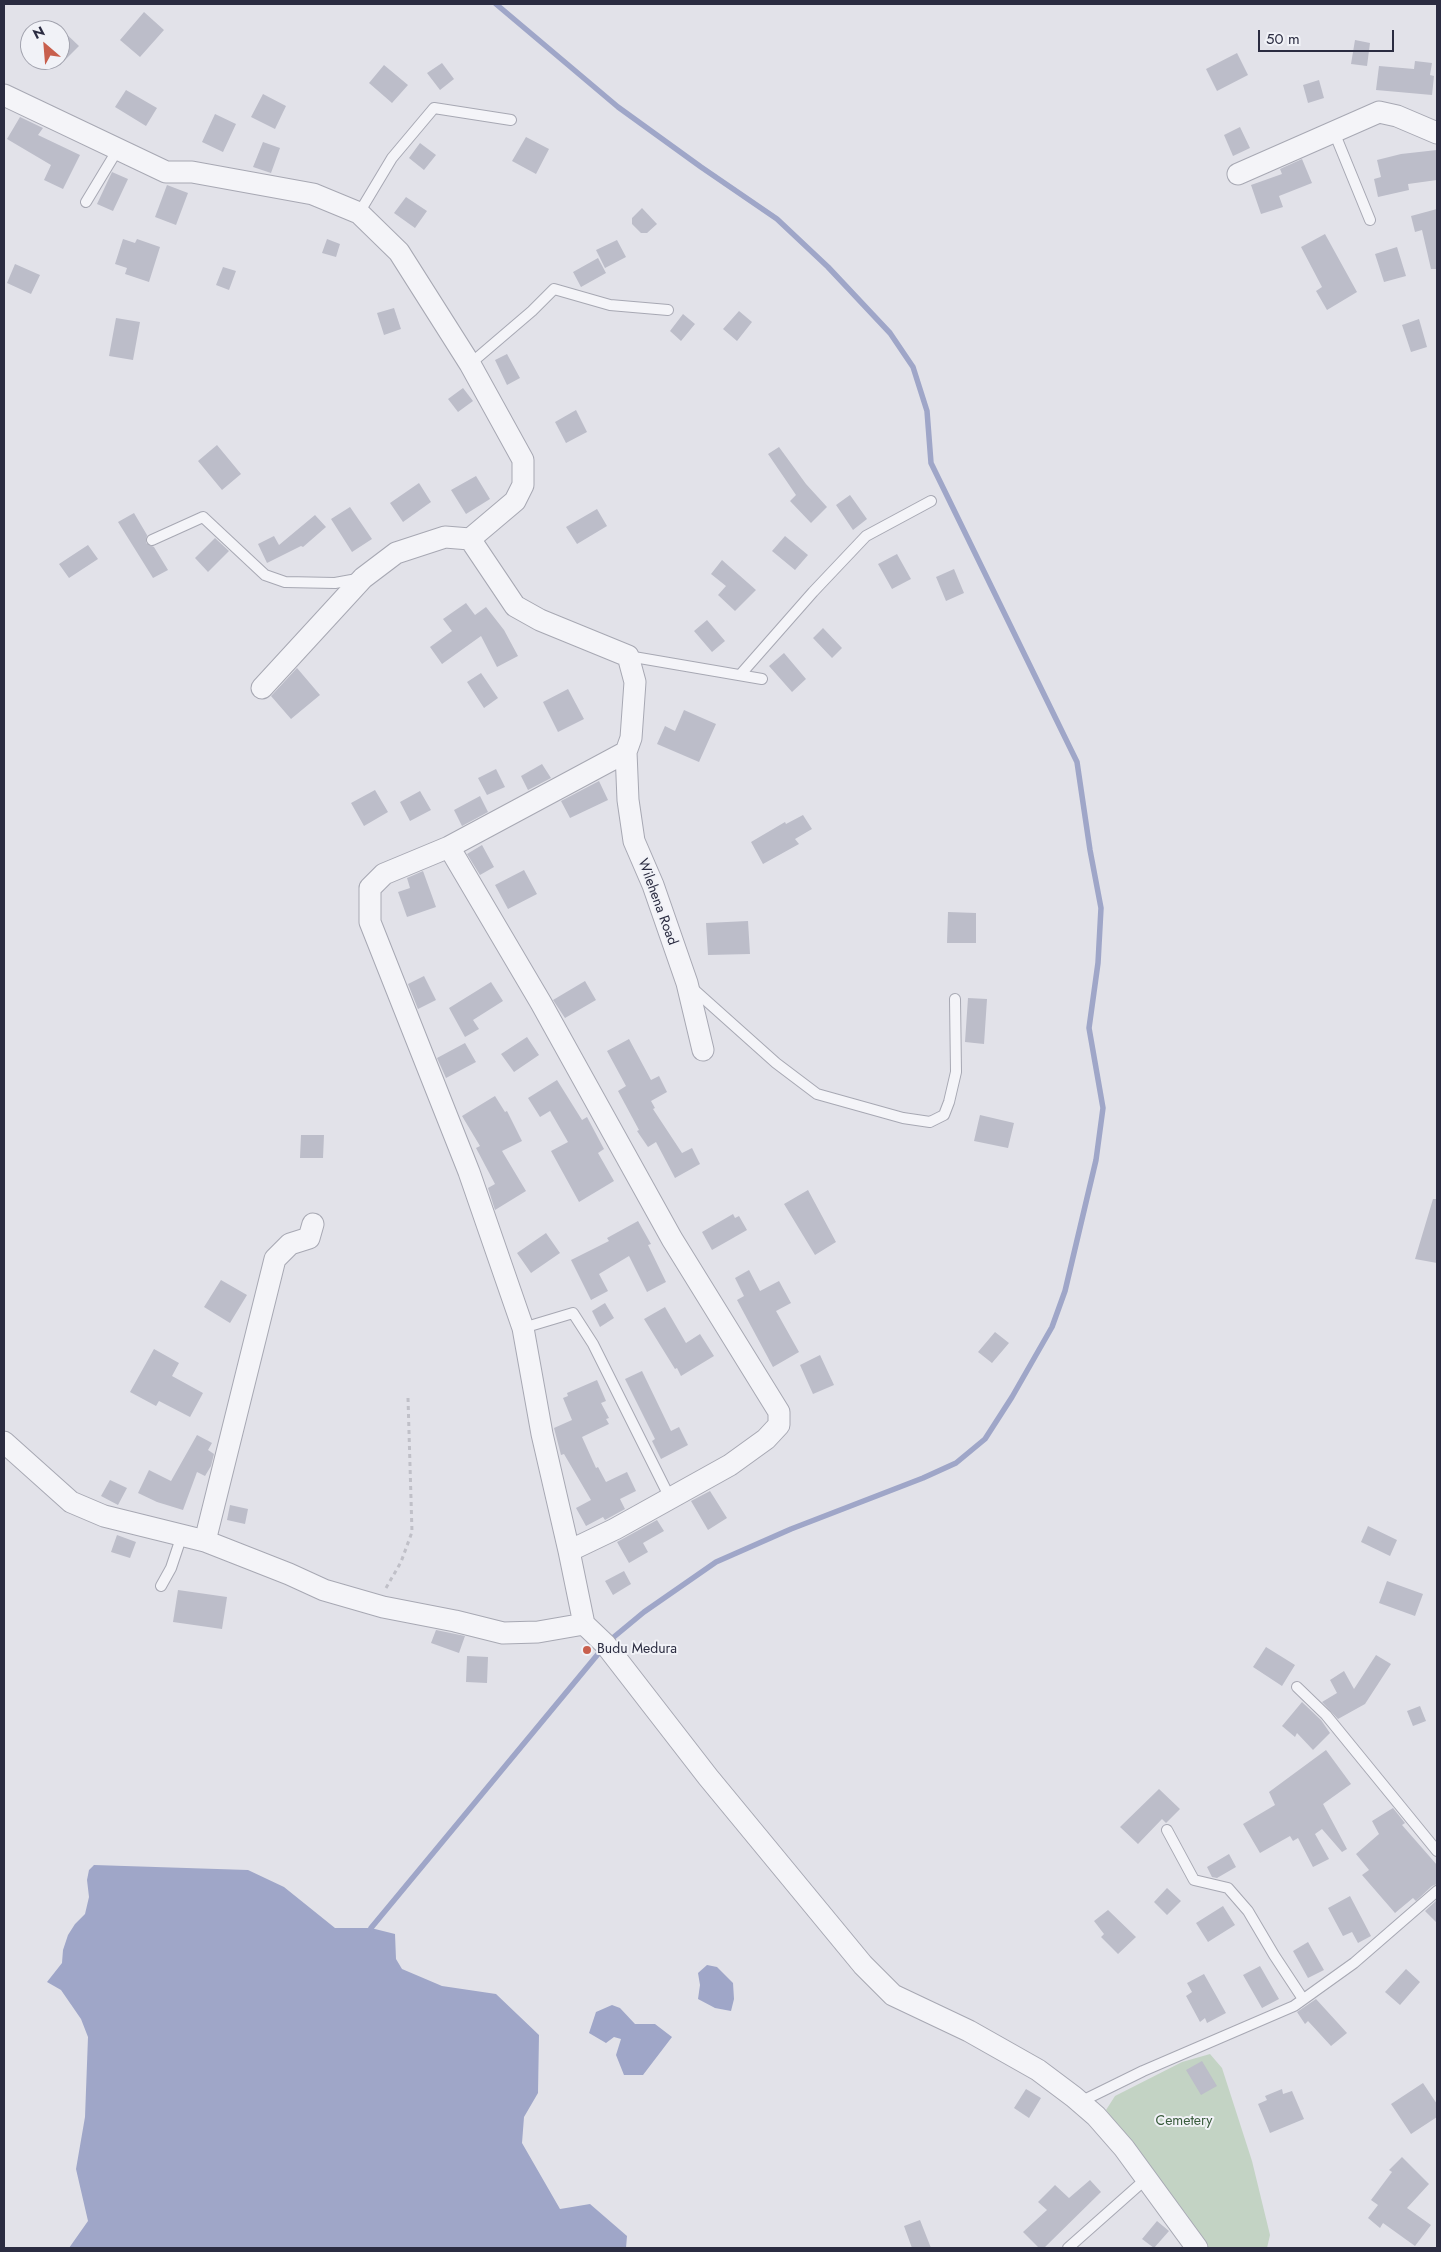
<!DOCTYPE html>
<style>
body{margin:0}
#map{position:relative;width:1441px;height:2252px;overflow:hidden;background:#e2e2e9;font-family:Jost,sans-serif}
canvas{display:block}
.frame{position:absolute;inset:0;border:5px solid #2b2c41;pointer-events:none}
.north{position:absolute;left:20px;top:20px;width:50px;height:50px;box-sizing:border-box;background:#f1f2f7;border:1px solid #a2a3ae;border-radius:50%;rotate:333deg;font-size:14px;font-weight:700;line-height:20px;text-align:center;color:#2b2c41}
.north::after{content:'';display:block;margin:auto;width:18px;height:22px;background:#c85f4d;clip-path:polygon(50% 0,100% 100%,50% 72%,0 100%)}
.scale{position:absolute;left:1258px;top:30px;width:136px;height:22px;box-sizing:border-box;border:2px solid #2b2c41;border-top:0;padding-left:6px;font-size:15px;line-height:18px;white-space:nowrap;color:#2b2c41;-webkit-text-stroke:4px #f1f2f7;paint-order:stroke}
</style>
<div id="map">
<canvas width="1441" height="2252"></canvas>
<div class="frame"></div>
<div class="north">N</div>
<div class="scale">50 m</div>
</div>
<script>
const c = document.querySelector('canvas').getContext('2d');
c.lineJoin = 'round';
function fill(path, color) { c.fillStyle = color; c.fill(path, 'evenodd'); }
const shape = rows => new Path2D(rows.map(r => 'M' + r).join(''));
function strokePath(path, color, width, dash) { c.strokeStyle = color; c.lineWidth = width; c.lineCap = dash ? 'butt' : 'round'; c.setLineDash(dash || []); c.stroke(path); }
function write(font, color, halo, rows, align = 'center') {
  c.font = font + ' Jost,sans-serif'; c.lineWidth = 4; c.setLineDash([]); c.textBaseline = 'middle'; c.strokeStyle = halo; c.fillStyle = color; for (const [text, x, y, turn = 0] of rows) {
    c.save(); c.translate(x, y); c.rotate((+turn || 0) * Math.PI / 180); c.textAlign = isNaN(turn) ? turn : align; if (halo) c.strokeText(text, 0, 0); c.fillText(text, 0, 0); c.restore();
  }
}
fill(shape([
 [1210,2054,1222,2068,1252,2161,1270,2235,1267,2248,1207,2248,1187,2215,1106,2110,1115,2096,1182,2062]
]), '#c3d3c4');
fill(shape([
 [94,1865,248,1870,284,1887,335,1928,371,1928,395,1934,396,1959,402,1969,442,1986,496,1994,539,2035,538,2093,524,2117,522,2143,560,2209,590,2204,627,2236,626,2248,69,2248,88,2221,76,2169,85,2117,88,2037,81,2019,61,1990,47,1982,62,1963,63,1950,68,1935,75,1924,85,1914,89,1897,87,1880,89,1870],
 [707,1965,717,1967,733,1983,734,1999,731,2011,715,2008,698,1999,700,1985,698,1973],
 [612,2005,620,2008,635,2024,655,2024,672,2037,643,2075,624,2075,616,2055,621,2039,614,2037,606,2043,589,2033,596,2012]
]), '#9fa6c8');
strokePath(shape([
 [496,4,618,107,701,167,777,219,828,267,890,333,913,367,927,411,931,463,1077,762,1090,850,1101,908,1098,963,1089,1028,1103,1108,1096,1160,1065,1291,1052,1327,1012,1397,985,1439,956,1463,923,1478,791,1529,716,1562,644,1612,609,1641],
 [371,1928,603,1648]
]), '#9fa6c8', 5.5);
fill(shape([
 [144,12,164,30,140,57,120,40],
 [60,28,79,46,60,65],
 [1355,40,1370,43,1367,66,1351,64],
 [1237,53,1248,75,1217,91,1206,69],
 [1415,61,1432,63,1430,75,1434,76,1432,95,1376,90,1379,66,1414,69],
 [442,63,454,79,440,90,427,73],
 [384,65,408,85,392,103,369,83],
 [1319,80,1324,98,1308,103,1303,85],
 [126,90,157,108,146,126,115,107],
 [263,94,286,106,275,129,251,117],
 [215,114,236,124,223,152,202,142],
 [20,117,43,128,38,135,80,155,63,189,44,180,51,165,7,139],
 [1240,127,1250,148,1233,156,1224,135],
 [526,137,549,149,536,174,512,161],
 [263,142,280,148,271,173,253,167],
 [420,143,436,155,424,170,409,158],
 [1437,150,1437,180,1408,184,1409,190,1378,197,1374,179,1381,177,1377,160,1401,154],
 [1302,159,1312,183,1279,196,1283,207,1261,214,1251,185,1282,174,1280,169],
 [112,172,128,179,113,211,97,204],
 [167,185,188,193,176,225,155,217],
 [406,197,427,211,415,228,394,213],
 [642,208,657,224,647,233,641,233,632,224,632,218],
 [1437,209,1437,269,1431,269,1422,230,1415,232,1411,216],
 [1325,234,1357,292,1327,310,1316,291,1322,287,1301,247],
 [123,239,135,243,137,239,160,247,149,282,125,274,127,268,115,264],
 [327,239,340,244,336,257,322,253],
 [617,240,626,257,605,268,596,250],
 [1397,247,1406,276,1384,282,1375,254],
 [598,258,606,273,581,287,573,272],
 [15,264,40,275,31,294,7,283],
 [223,267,236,271,229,290,216,285],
 [394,308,401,329,384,335,377,313],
 [739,311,752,322,737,341,723,329],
 [683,314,695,324,681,341,670,331],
 [116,318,140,322,133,360,109,356],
 [1419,319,1427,347,1411,352,1402,325],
 [507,354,520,378,507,385,495,360],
 [463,388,473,401,458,412,448,399],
 [576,410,587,432,566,443,555,422],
 [217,445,241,474,222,490,198,461],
 [779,447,806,484,827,507,811,523,790,501,796,495,768,454],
 [476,476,490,499,466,514,451,490],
 [419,483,431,502,403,522,390,503],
 [850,495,867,519,853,530,836,505],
 [350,507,372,539,352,552,331,519],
 [597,509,607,526,577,544,566,527],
 [134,513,147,535,146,543,154,547,168,570,153,578,118,522],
 [315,515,326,527,303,547,301,546,267,563,258,544,274,536,279,545],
 [785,536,808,555,795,570,772,551],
 [215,538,229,551,208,572,195,558],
 [88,545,98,559,69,578,59,564],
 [897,554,911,579,892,589,878,564],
 [722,560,756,590,735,611,718,595,726,586,711,574],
 [954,569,964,593,946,601,936,577],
 [466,603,475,615,486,607,504,630,518,656,497,667,481,636,442,664,430,647,452,631,443,619],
 [707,620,725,641,712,652,694,631],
 [823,628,842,648,832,658,813,638],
 [784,653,806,679,792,692,769,666],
 [297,668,320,695,291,719,271,696],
 [481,673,498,698,484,708,467,682],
 [568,689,584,719,558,732,543,702],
 [684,710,716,724,699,762,657,744,665,726,675,731],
 [542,764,551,778,528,790,521,776],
 [496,769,505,787,487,795,478,778],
 [599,781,608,800,570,818,561,801],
 [375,790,388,812,364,826,351,803],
 [420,791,431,810,410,821,400,802],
 [480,796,488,812,462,826,454,810],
 [803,815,812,829,795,839,799,844,763,864,751,842,785,822,786,824],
 [482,845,494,867,480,875,467,854],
 [524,870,537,894,508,909,495,885],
 [423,871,436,907,407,917,398,892,410,888,407,878],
 [948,912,976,913,976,943,947,943],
 [748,921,750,954,708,955,706,923],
 [424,976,436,1000,418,1009,408,984],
 [585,981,596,1000,565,1018,553,1000],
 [491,982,503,1001,473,1020,479,1029,465,1037,449,1008],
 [968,998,987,999,984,1044,965,1042],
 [527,1037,539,1055,514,1072,501,1054],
 [629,1039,651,1080,659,1076,667,1092,651,1101,655,1108,653,1109,682,1153,692,1148,700,1164,675,1178,656,1142,648,1147,637,1131,639,1130,618,1091,626,1086,607,1051],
 [465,1043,476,1062,446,1078,437,1058],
 [557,1080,582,1120,587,1117,604,1149,598,1153,614,1181,579,1202,551,1151,568,1142,550,1111,540,1117,528,1098],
 [495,1096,505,1112,507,1111,522,1141,502,1151,526,1191,495,1210,488,1188,495,1184,476,1148,480,1146,462,1116],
 [980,1115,1014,1123,1008,1148,974,1141],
 [301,1135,324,1135,323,1158,300,1158],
 [808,1190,836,1242,815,1255,784,1204],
 [1433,1199,1437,1199,1437,1263,1415,1259],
 [733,1214,735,1218,739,1216,747,1230,712,1250,702,1232],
 [638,1221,651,1244,648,1245,666,1282,647,1292,629,1256,599,1274,608,1291,591,1300,571,1260,609,1241,607,1238],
 [546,1233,560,1253,531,1273,517,1253],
 [749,1270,760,1291,779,1281,791,1303,776,1311,799,1352,773,1367,737,1300,744,1296,735,1278],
 [221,1280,247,1295,230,1323,204,1307],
 [605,1303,614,1318,600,1327,592,1311],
 [665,1307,686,1343,700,1334,714,1356,681,1376,677,1368,675,1369,644,1319],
 [995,1332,1009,1343,992,1363,978,1352],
 [154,1349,179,1363,172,1376,203,1393,190,1417,159,1401,156,1406,130,1392],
 [820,1355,834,1385,813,1394,800,1365],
 [642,1371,671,1431,679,1427,688,1445,661,1459,652,1441,655,1439,625,1379],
 [597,1380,606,1401,601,1403,609,1418,606,1419,609,1424,582,1437,596,1468,598,1467,606,1482,627,1472,636,1491,620,1499,625,1509,605,1520,603,1517,586,1526,576,1508,591,1500,564,1454,561,1455,554,1428,572,1420,563,1398,568,1396,567,1393],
 [197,1435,212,1443,208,1450,214,1454,211,1466,205,1476,197,1472,183,1510,157,1502,138,1493,149,1470,171,1481],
 [110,1480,127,1488,118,1505,101,1496],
 [710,1491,727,1518,708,1530,691,1501],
 [230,1505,248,1509,245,1524,227,1520],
 [657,1520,664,1531,643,1543,648,1552,629,1563,617,1542],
 [1368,1526,1397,1540,1390,1556,1361,1542],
 [117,1535,136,1542,130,1558,111,1552],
 [624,1571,631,1584,613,1595,605,1581],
 [1387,1581,1423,1594,1415,1616,1379,1603],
 [178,1590,227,1597,222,1629,173,1622],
 [436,1630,465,1636,459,1653,431,1643],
 [1266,1647,1295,1665,1282,1686,1253,1667],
 [1376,1655,1391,1664,1365,1704,1338,1719,1322,1702,1337,1693,1330,1680,1344,1671,1354,1689],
 [467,1656,488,1657,487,1683,466,1682],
 [1302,1702,1321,1720,1330,1733,1313,1750,1297,1733,1295,1737,1282,1726],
 [1420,1706,1426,1721,1413,1726,1407,1711],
 [1326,1750,1351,1784,1323,1804,1347,1849,1342,1852,1322,1829,1315,1834,1329,1859,1313,1867,1298,1838,1293,1841,1290,1836,1260,1853,1243,1824,1275,1805,1269,1792],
 [1159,1789,1180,1809,1166,1823,1162,1819,1138,1844,1120,1827],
 [1393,1808,1405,1823,1402,1825,1437,1865,1437,1884,1432,1886,1416,1901,1413,1898,1395,1913,1362,1875,1369,1870,1356,1854,1379,1834,1372,1821],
 [1229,1854,1236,1867,1217,1878,1212,1877,1207,1867],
 [1167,1888,1181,1901,1167,1915,1154,1902],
 [1350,1896,1371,1936,1358,1943,1352,1932,1343,1936,1328,1908],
 [1437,1900,1437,1923,1425,1911],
 [1223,1906,1235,1925,1208,1942,1196,1923],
 [1108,1910,1136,1937,1118,1954,1101,1937,1104,1934,1094,1921],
 [1308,1942,1324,1970,1308,1978,1293,1951],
 [1260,1966,1279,1999,1262,2008,1243,1975],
 [1406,1969,1420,1982,1400,2005,1385,1992],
 [1204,1974,1226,2013,1207,2023,1205,2018,1200,2022,1186,1996,1192,1992,1187,1983],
 [1316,1999,1347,2033,1331,2046,1308,2021,1305,2024,1297,2012],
 [1202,2061,1217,2086,1201,2095,1186,2070],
 [1423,2083,1437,2104,1437,2117,1411,2134,1391,2104],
 [1026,2089,1041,2098,1029,2118,1014,2108],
 [1282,2089,1283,2094,1292,2091,1304,2119,1270,2133,1258,2104,1267,2100,1265,2096],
 [1402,2157,1429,2184,1407,2208,1431,2225,1415,2246,1383,2223,1380,2228,1368,2218,1378,2205,1371,2200,1392,2172,1389,2170],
 [1090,2180,1101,2192,1044,2248,1039,2248,1023,2232,1047,2210,1038,2202,1055,2185,1069,2198],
 [920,2220,931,2248,912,2248,904,2226],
 [1157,2221,1169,2231,1154,2248,1142,2239]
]), '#bcbdc9');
const service = shape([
 [1334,132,1370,220],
 [86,202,118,149],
 [359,213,392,158,434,108,511,120],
 [470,364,532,311,554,289,610,305,668,310],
 [152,540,203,517,265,575,285,582,335,583,357,579],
 [628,656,762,679],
 [740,675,813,592,866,536,931,501],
 [691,987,776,1063,817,1094,903,1118,930,1122,944,1115,949,1102,956,1072,955,999],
 [523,1328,573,1313,593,1344,670,1498],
 [161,1586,171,1568,182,1535],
 [1297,1687,1326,1715,1437,1851],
 [1167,1830,1194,1880,1228,1888,1248,1911,1274,1955,1303,1999],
 [1080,2102,1143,2071,1294,2006,1354,1963,1437,1891],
 [1068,2248,1147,2178]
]);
const minor = shape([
 [4,95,166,172,192,172,313,194,359,213,399,252,470,364,523,460,523,485,515,501,470,539,445,537,396,553,363,578,262,688],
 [1238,174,1379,112,1397,116,1437,133],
 [470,539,515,606,540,620,628,656,635,682,631,738,626,752,449,847,384,874,370,888,370,922,469,1172,523,1328,542,1434,569,1551],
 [626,752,628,800,634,841,653,885,687,983,703,1050],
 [449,847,541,1003,672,1239,779,1412,779,1425,766,1439,730,1465,615,1529,569,1551,584,1624,605,1644,708,1777,863,1965,893,1995,969,2031,1038,2070,1074,2097,1096,2116,1124,2148,1197,2248],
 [4,1442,71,1502,104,1516,205,1541,289,1574,324,1590,383,1607,455,1621,503,1633,538,1632,584,1624],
 [205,1541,275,1259,290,1244,309,1238,313,1224]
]);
strokePath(service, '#a7a8b3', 12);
strokePath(minor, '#a7a8b3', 23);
strokePath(shape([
 [386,1588,401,1562,412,1532,408,1398]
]), '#c0c0c8', 3, [4, 4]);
strokePath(service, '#f4f4f8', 10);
strokePath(minor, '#f4f4f8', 21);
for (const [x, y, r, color] of [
 [587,1650,5,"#c85f4d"]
]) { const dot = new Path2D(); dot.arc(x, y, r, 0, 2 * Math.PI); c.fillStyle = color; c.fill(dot); strokePath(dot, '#f1f2f7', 2); }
write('14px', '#2b2c41', '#f1f2f7', [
 ["Wilehena Road",657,902,70]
]);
write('14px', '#2b2c41', '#f1f2f7', [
 ["Budu Medura",597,1650]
], 'left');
write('14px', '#395c3c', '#f1f2f7', [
 ["Cemetery",1184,2122]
]);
</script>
